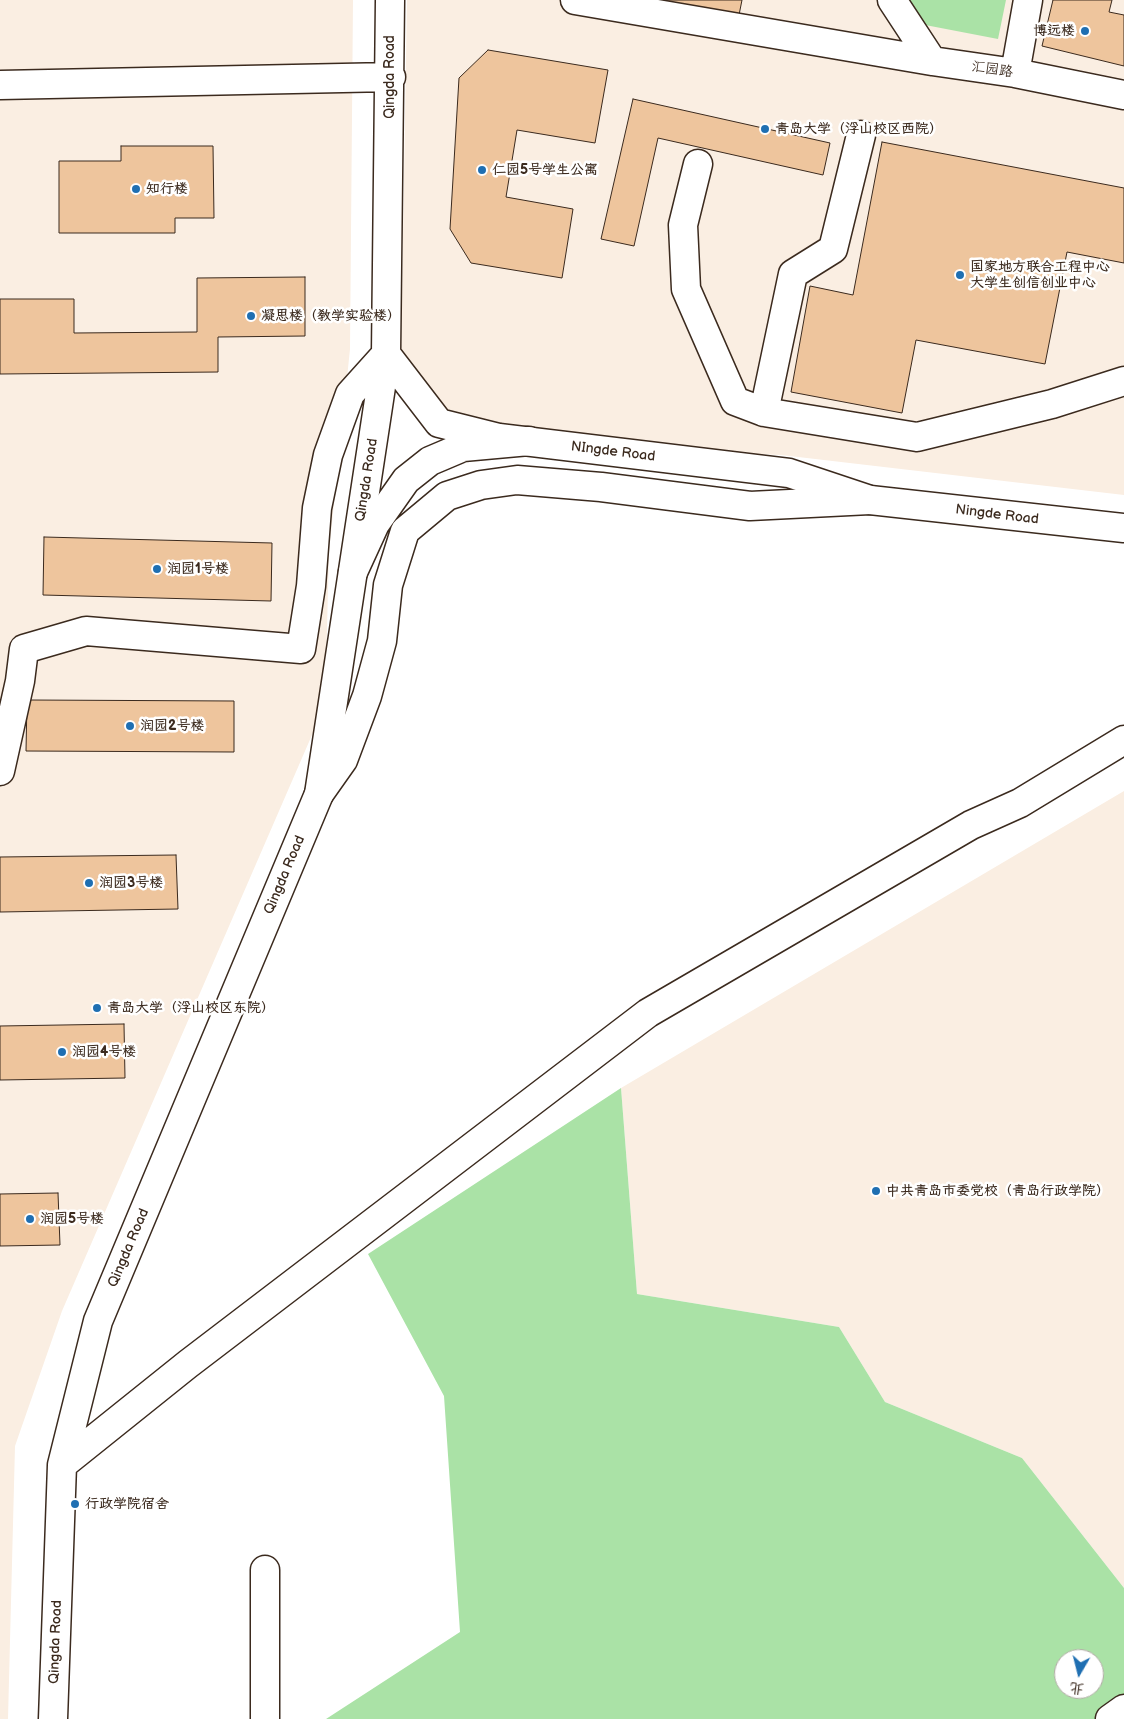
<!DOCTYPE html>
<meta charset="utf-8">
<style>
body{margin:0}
#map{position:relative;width:1124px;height:1719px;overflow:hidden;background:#fff;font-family:"Balsamiq Sans","LXGW WenKai TC",sans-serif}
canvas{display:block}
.north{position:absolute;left:1054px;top:1649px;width:50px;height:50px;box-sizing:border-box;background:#fff;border:1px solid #b1aaa5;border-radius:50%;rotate:188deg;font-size:14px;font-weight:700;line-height:20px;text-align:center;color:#3b2a1e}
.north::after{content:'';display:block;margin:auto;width:18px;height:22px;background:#1f6fb2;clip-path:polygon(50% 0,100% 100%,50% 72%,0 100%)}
</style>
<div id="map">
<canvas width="1124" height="1719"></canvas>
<div class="north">北</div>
</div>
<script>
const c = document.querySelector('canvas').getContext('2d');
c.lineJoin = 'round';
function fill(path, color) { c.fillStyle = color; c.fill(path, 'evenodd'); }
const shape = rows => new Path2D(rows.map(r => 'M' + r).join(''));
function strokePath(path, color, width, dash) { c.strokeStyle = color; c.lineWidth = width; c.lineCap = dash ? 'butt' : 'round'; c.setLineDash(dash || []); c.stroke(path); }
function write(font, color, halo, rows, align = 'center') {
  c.font = font + ' "Balsamiq Sans","LXGW WenKai TC",sans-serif'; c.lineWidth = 5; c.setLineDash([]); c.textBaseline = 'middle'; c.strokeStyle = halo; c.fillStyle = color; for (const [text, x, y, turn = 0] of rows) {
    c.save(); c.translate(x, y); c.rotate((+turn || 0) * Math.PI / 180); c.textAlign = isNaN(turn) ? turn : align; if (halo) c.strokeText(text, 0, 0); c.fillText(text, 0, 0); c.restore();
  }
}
fill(shape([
 [0,0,353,0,350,349,329,552,325,705,62,1311,15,1446,8,1719,0,1719],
 [407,0,1124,0,1124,495,781,455,707,452,499,433,445,411,401,356],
 [1124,791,1124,1588,1022,1458,885,1402,839,1327,637,1294,621,1088]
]), '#faeee2');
fill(shape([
 [905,0,1006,0,998,39,920,24],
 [621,1088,637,1294,839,1327,885,1402,1022,1458,1124,1588,1124,1719,326,1719,460,1632,444,1396,368,1254],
 [1064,1659,1094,1659,1094,1689,1064,1689]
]), '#aae2a6');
const building = shape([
 [657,0,742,0,739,15,657,0],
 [1053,0,1112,0,1109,12,1124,15,1124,66,1042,46,1053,0],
 [488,50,608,70,595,143,517,130,506,197,573,209,562,278,471,263,450,229,459,78,488,50],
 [633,99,830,143,823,175,658,138,634,246,601,239,633,99],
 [882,142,1124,188,1124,263,1067,252,1045,364,916,340,902,413,791,392,810,286,853,295,882,142],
 [121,146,213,146,214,218,175,218,175,233,59,233,59,161,121,161,121,146],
 [305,277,305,336,218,337,218,372,0,374,0,299,74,299,74,333,197,332,197,278,305,277],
 [44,537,272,543,271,601,43,595,44,537],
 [27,700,234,701,234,752,26,751,27,700],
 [176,855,178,909,0,912,0,857,176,855],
 [124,1024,125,1078,0,1080,0,1026,124,1024],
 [58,1193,60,1245,0,1246,0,1194,58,1193]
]);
fill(building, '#eec59d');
strokePath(building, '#3b2a1e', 1);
const minor = shape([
 [575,0,932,61],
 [892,0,932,61,1015,73,1124,95],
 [1015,73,1028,0],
 [0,85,391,77],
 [861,135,833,249,793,274,764,412,917,437,1052,404,1124,381],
 [698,164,683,225,686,289,735,401,764,412],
 [0,771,20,681,24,649,86,631,301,649,311,586,317,508,328,455,350,394,386,354,439,423,499,438,789,473,870,500,1124,528],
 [62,1465,188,1364,648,1013,971,825,1020,803,1124,740],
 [53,1719,62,1465,98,1321,319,794,386,354,390,0],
 [265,1719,265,1570],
 [1110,1719,1124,1709]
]);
const major = shape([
 [353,572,375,524,406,480,430,461,463,447,529,441],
 [319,794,343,760,367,696,382,641,388,585,405,531,447,496,481,485,517,480,601,487,750,506,870,500]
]);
strokePath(minor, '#3b2a1e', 31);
strokePath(major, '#3b2a1e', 31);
strokePath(minor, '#fff', 28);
strokePath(major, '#fff', 28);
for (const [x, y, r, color] of [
 [1085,31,5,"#1f6fb2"],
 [765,129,5,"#1f6fb2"],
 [482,170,5,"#1f6fb2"],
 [136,189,5,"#1f6fb2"],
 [960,275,5,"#1f6fb2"],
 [251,316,5,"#1f6fb2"],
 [157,569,5,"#1f6fb2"],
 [130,726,5,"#1f6fb2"],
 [89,883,5,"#1f6fb2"],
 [97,1008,5,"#1f6fb2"],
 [62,1052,5,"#1f6fb2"],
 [876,1191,5,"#1f6fb2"],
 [30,1219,5,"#1f6fb2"],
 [75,1504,5,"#1f6fb2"]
]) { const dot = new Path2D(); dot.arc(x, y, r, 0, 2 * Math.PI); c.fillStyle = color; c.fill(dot); strokePath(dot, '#fff', 2); }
write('bold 14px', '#3b2a1e', '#fff', [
 ["博远楼",1075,31,"right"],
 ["青岛大学（浮山校区西院）",775,129],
 ["仁园5号学生公寓",492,170],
 ["知行楼",146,189],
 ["国家地方联合工程中心",970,267],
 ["大学生创信创业中心",970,283],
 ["凝思楼（教学实验楼）",261,316],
 ["润园1号楼",167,569],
 ["润园2号楼",140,726],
 ["润园3号楼",99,883],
 ["青岛大学（浮山校区东院）",107,1008],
 ["润园4号楼",72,1052],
 ["中共青岛市委党校（青岛行政学院）",886,1191],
 ["润园5号楼",40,1219],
 ["行政学院宿舍",85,1504]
], 'left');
write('14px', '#3b2a1e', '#fff', [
 ["汇园路",992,70,8],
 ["Qingda Road",390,77,-90],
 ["NIngde Road",613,452,7],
 ["Qingda Road",367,480,-81],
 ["Ningde Road",997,515,7],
 ["Qingda Road",285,875,-67],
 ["Qingda Road",129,1248,-67],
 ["Qingda Road",56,1642,-88]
]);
</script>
